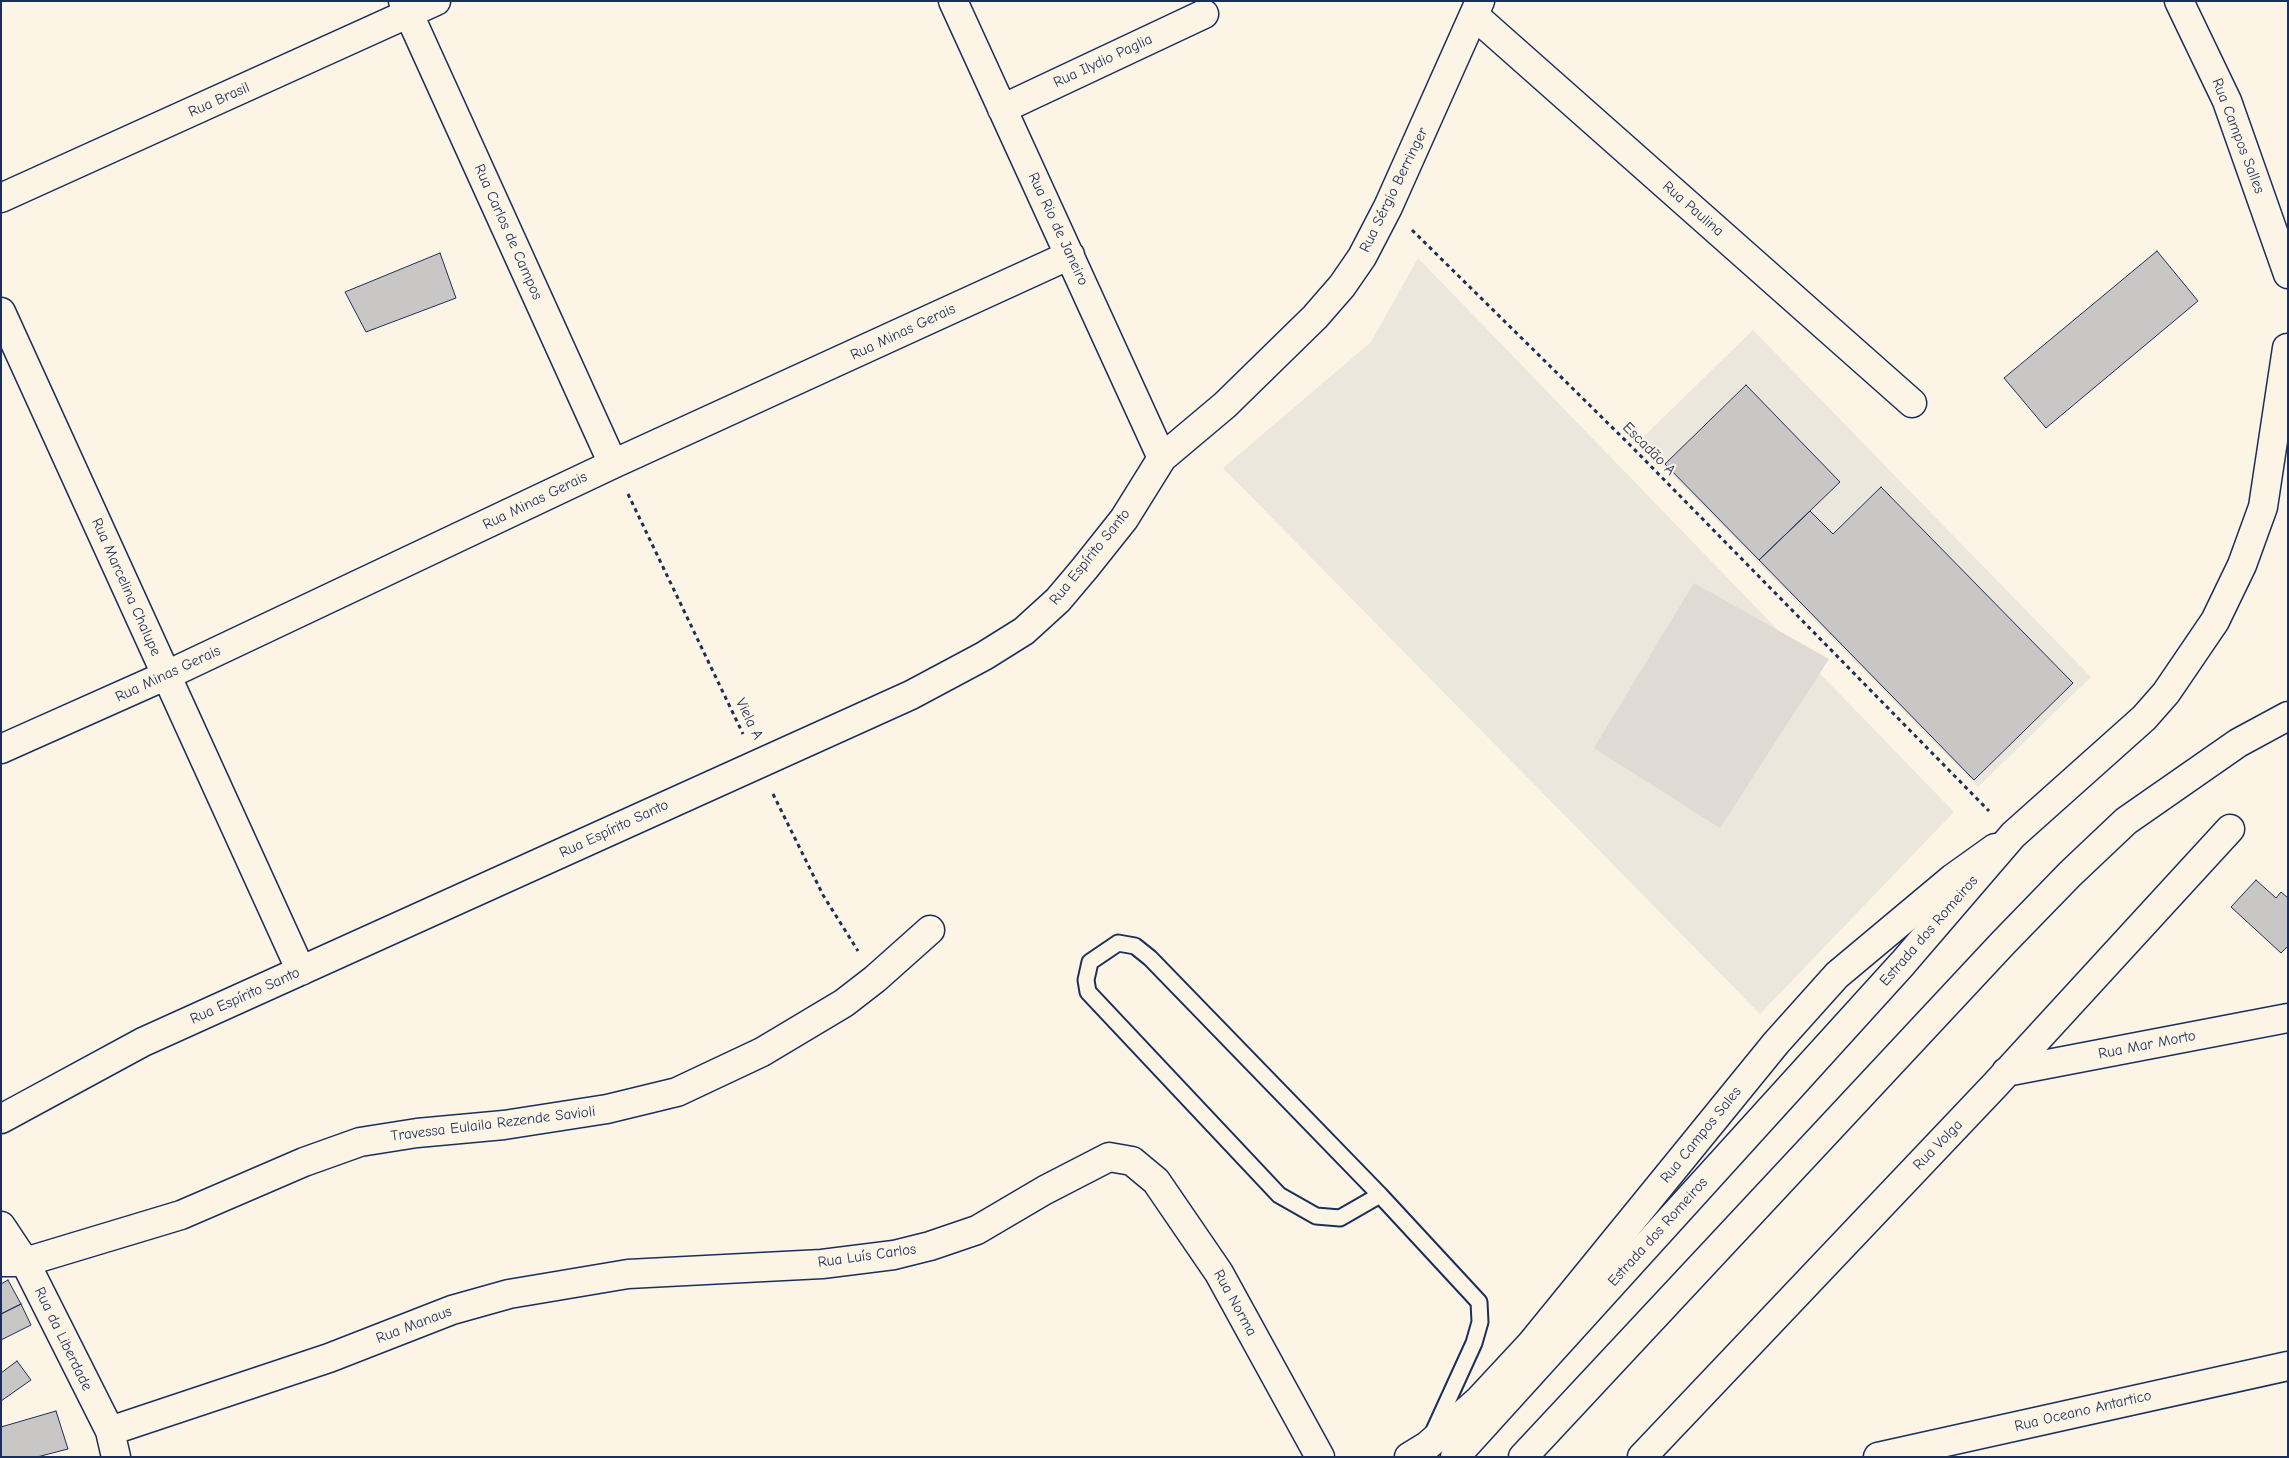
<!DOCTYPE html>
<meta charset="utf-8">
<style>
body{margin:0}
#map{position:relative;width:2289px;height:1458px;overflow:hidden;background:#fcf5e5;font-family:"Comic Neue",sans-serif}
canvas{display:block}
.frame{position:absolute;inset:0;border:2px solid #1b2f5e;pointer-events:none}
</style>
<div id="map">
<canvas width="2289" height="1458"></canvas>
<div class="frame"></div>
</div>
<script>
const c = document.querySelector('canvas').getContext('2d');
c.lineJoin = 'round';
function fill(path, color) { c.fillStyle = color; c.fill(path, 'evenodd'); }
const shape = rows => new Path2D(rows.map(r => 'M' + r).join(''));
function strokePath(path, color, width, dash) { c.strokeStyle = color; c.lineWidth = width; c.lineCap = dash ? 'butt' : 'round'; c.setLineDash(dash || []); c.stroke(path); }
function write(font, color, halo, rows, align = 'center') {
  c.font = font + ' "Comic Neue",sans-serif'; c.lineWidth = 4; c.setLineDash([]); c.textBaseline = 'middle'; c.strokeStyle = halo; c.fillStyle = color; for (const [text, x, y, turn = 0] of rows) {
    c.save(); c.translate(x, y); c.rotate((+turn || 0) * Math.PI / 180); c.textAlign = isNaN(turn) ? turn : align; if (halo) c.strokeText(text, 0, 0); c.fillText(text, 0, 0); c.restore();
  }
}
fill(shape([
 [1418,258,1954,812,1760,1014,1223,468,1371,342],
 [1753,330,2091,677,1978,787,1639,441]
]), '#ece7dc');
fill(shape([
 [1694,583,1829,659,1720,828,1594,748]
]), '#dfdbd4');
const building = shape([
 [2157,251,2198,301,2046,428,2004,378,2157,251],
 [440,253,456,298,366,332,345,292,440,253],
 [1746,385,1840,482,1759,560,1665,464,1746,385],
 [1881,487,2073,683,1974,780,1759,560,1810,511,1833,534,1881,487],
 [2256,880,2276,898,2281,892,2288,898,2288,946,2281,953,2231,907,2256,880],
 [8,1280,21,1304,1,1314,1,1284,8,1280],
 [21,1304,31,1325,1,1340,1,1314,21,1304],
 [17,1361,31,1380,1,1401,1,1373,17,1361],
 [56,1411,68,1449,37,1457,1,1457,1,1427,56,1411]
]);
fill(building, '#c8c7c6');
strokePath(building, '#1b2f5e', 1);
const service = shape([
 [1380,1195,1340,1218,1316,1216,1279,1195,1088,992,1086,980,1090,962,1118,943,1135,946,1150,958,1380,1195,1479,1302,1480,1322,1474,1343,1432,1435]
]);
const minor = shape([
 [403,1,613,464],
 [953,1,1162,458],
 [1475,16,1912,403],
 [1002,109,1204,14],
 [1,198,436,1],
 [1,312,301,971],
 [1,749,167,675,613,464,1070,255],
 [2006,1072,2288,1018],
 [1,1119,143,1042,911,695,984,656,1024,631,1058,600,1085,568,1124,519,1162,458,1225,405,1315,317,1342,286,1362,257,1388,207,1480,1],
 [1,1226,25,1262,110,1431,116,1457],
 [1,1262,25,1262,181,1215,304,1162,360,1142,417,1133,504,1125,607,1109,677,1092,762,1052,844,1003,875,979,930,930],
 [110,1431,329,1358,452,1310,509,1294,628,1274,822,1264,894,1255,930,1246,977,1230,1045,1190,1109,1157,1132,1161,1156,1181,1219,1273,1320,1457],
 [1642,1457,1996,1084,2230,829],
 [1878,1457,2288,1366]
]);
const tertiary = shape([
 [1409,1457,1427,1446,1479,1400,1531,1344,1776,1043,1837,975,1953,878,1995,848]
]);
const primary = shape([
 [2179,1,2227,101,2288,274],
 [1455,1457,1903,963,2013,835,2144,718,2166,693,2215,621,2242,565,2263,507,2287,348],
 [1523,1457,2003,943,2070,874,2126,821,2238,743,2288,716]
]);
strokePath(service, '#1b2f5e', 19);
strokePath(minor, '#1b2f5e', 31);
strokePath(tertiary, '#1b2f5e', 31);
strokePath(primary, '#1b2f5e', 31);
strokePath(shape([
 [1412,230,1632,447,1989,811],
 [628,494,743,734],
 [773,794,823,895,858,951]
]), '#1b2f5e', 3, [4, 4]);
strokePath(service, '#fcf5e5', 15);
strokePath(minor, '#fcf5e5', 28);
strokePath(tertiary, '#fcf5e5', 28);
strokePath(primary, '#fcf5e5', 28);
write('15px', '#1b2f5e', '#fcf5e5', [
 ["Rua Ilydio Paglia",1103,61,-25],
 ["Rua Brasil",219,100,-24],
 ["Rua Campos Salles",2238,136,69],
 ["Rua Sérgio Berringer",1394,190,-64],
 ["Rua Paulina",1693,209,41],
 ["Rua Rio de Janeiro",1058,229,65],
 ["Rua Carlos de Campos",508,232,66],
 ["Rua Minas Gerais",903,332,-25],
 ["Escadão A",1649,449,45],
 ["Rua Minas Gerais",535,501,-26],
 ["Rua Espírito Santo",1090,557,-51],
 ["Rua Marcelina Chalupe",126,587,66],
 ["Rua Minas Gerais",168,674,-25],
 ["Viela A",749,719,64],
 ["Rua Espírito Santo",614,829,-25],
 ["Estrada dos Romeiros",1929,931,-49],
 ["Rua Espírito Santo",245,996,-24],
 ["Rua Mar Morto",2147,1045,-11],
 ["Travessa Eulaila Rezende Savioli",493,1124,-7],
 ["Rua Campos Sales",1701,1135,-51],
 ["Rua Volga",1938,1145,-46],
 ["Estrada dos Romeiros",1658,1232,-48],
 ["Rua Luís Carlos",867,1256,-8],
 ["Rua Norma",1235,1303,61],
 ["Rua Manaus",414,1325,-21],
 ["Rua da Liberdade",63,1339,64],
 ["Rua Oceano Antartico",2083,1411,-13]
]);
</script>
